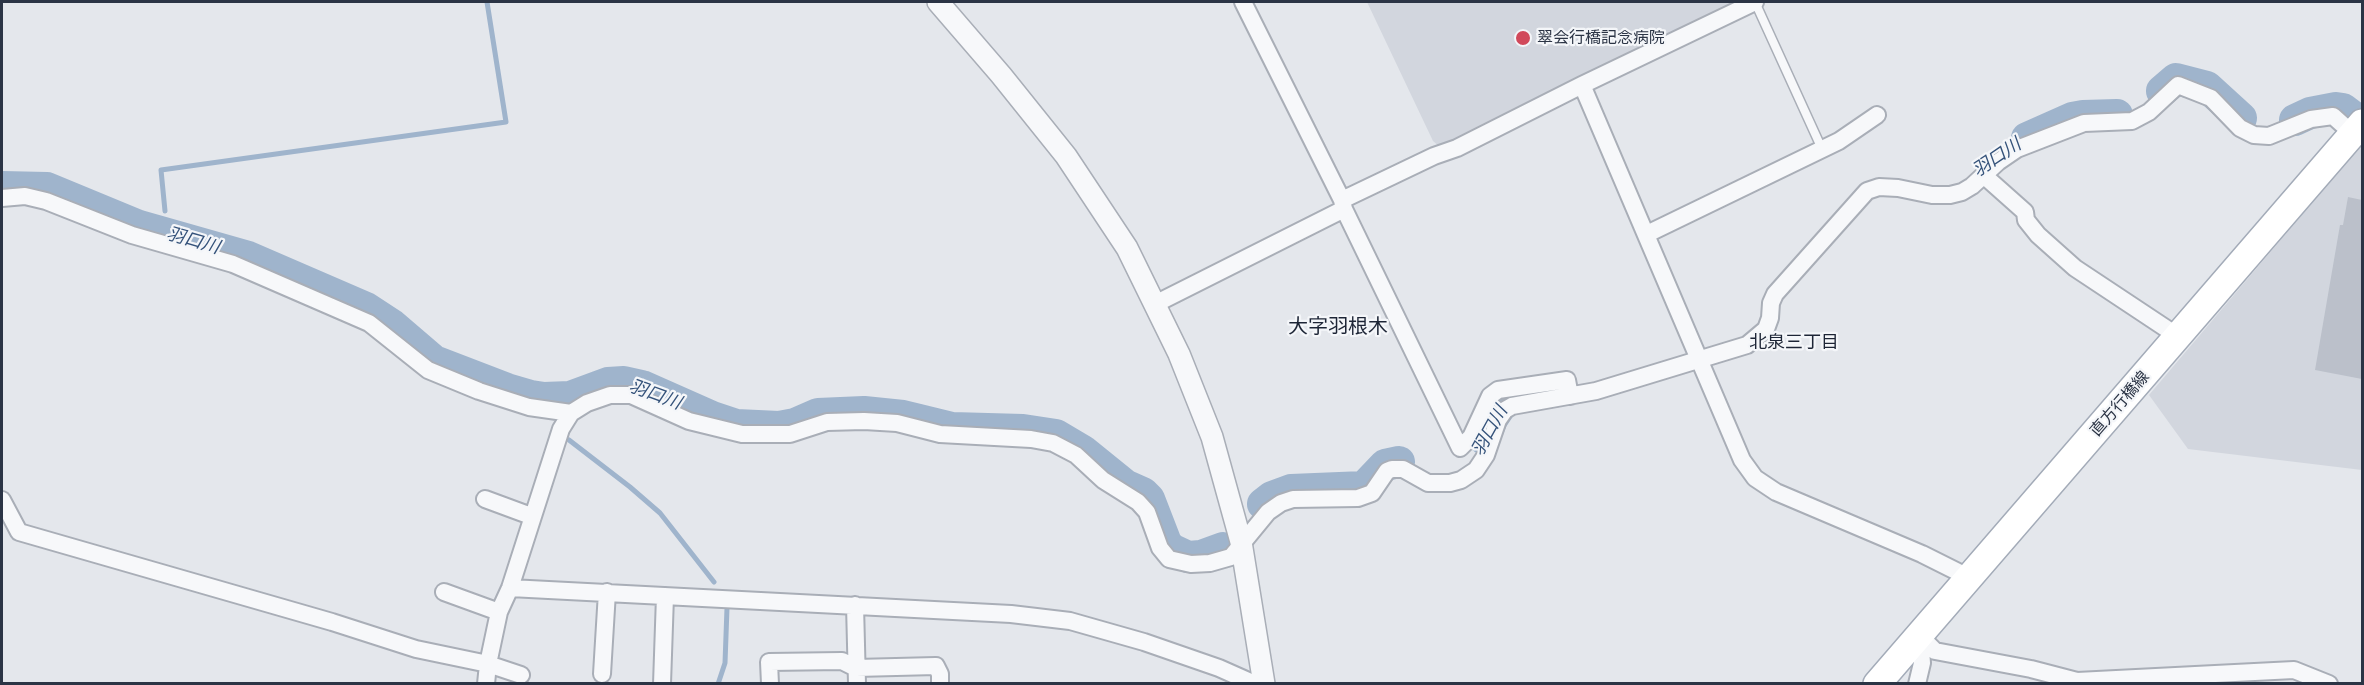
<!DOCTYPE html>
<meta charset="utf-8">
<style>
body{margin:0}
#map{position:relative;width:2364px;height:685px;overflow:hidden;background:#e4e7ec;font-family:"PT Sans Narrow",sans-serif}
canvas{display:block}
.frame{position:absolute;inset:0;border:3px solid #2b3445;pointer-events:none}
</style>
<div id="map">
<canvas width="2364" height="685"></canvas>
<div class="frame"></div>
</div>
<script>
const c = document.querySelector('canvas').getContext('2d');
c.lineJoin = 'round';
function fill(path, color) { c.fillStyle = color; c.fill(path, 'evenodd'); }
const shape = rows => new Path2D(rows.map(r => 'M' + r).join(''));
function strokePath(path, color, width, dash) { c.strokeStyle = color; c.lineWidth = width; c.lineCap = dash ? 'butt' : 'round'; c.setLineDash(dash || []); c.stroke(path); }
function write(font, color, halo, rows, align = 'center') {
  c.font = font + ' "PT Sans Narrow","Noto Sans JP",sans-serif'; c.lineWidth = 4.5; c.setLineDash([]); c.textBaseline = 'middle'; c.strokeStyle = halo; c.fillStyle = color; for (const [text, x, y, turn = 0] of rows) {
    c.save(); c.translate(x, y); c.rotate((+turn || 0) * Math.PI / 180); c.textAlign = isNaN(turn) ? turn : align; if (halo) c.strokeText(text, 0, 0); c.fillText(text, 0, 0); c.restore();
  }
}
fill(shape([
 [1367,2,1739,2,1565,89,1440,147,1433,141],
 [2362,144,2362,470,2188,449,2149,395]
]), '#d2d6de');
strokePath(shape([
 [165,211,161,170,506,122,487,2],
 [569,440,630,487,660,513,714,582],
 [718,684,725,663,727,608]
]), '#9fb4cc', 5);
strokePath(shape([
 [2162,91,2176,79,2207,87,2241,118],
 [2295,120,2310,113,2336,108,2343,109,2351,115],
 [2027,138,2072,118,2083,116,2117,115],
 [2,187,47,188,139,226,248,257,366,308,392,325,434,361,507,389,531,396,544,398,570,397,608,383,624,382,642,386,712,417,736,425,779,427,795,424,818,414,864,412,903,416,952,428,1023,430,1056,435,1083,451,1125,485,1143,493,1149,499,1166,543,1171,549,1188,557,1201,556,1223,548],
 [1484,439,1492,419,1504,401,1510,398,1553,392],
 [1263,504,1272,497,1291,490,1364,487,1385,465,1399,462]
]), '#9fb4cc', 32);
fill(shape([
 [2348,197,2362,200,2362,379,2315,370,2340,225,2343,225]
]), '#bbc0ca');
const service = shape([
 [1755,2,1822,149]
]);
const minor = shape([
 [1243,2,1342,200,1344,209,1460,448,1471,437,1490,396,1498,390,1567,380,1570,396],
 [1582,85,1742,460,1755,478,1776,492,1922,554,1968,577],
 [1989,180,2025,212,2026,220,2038,235,2075,268,2179,337],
 [2,198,25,196,46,201,132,235,233,264,369,323,428,370,479,391,529,407,571,413],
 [1342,200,1434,156,1457,148,1582,85,1755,2],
 [1647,234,1839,141,1877,115],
 [1155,304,1344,209],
 [485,499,531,516],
 [2,500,19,532,332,622,416,649,488,664,521,675],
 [510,588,1011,614,1070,621,1144,642,1219,668,1255,684],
 [444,592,499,612],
 [855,605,857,684],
 [1920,636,1935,651,2031,669,2077,681,2294,670,2329,684],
 [602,674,607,592],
 [486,684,488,664,499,612,510,588,561,429,571,413,587,403,610,395,631,395,689,421,742,434,790,434,827,422,864,421,897,423,940,434,1031,439,1053,443,1076,455,1103,480,1138,502,1147,512,1160,548,1169,559,1191,564,1210,563,1231,557,1268,512,1281,503,1293,499,1358,498,1372,493,1387,471,1392,469,1403,469,1428,483,1450,483,1461,480,1476,470,1486,455,1498,420,1505,410,1512,406,1596,391,1747,345,1766,329,1770,318,1771,303,1775,294,1867,191,1879,187,1898,188,1932,195,1950,195,1962,192,1972,186,1998,162,2017,149,2084,123,2132,121,2149,112,2178,85,2211,98,2240,128,2254,135,2269,136,2311,119,2333,116,2353,134],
 [662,684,665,596],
 [770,684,769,662,842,661,856,668,936,666,940,674,940,684],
 [1917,684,1922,663,1920,636]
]);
const tertiary = shape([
 [938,2,1001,75,1066,156,1127,248,1179,354,1212,437,1241,542,1264,684]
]);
const primary = shape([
 [1877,684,2362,123]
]);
strokePath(service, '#a9aeb7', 11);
strokePath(minor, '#a9aeb7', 20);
strokePath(tertiary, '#a9aeb7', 24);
strokePath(primary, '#a3abb8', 30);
strokePath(service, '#f7f8fa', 8);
strokePath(minor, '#f7f8fa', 16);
strokePath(tertiary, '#f7f8fa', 21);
strokePath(primary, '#fff', 27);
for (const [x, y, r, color] of [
 [1523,38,8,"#d1495b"]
]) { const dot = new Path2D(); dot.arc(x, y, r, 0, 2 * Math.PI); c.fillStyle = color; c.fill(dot); strokePath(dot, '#f4f6f9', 2); }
write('16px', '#2b3445', '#f4f6f9', [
 ["翠会行橋記念病院",1537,38]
], 'left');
write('16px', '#2b3445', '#f4f6f9', [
 ["直方行橋線",2120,404,-49]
]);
write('italic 18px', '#34527a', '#f4f6f9', [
 ["羽口川",1997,158,-34],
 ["羽口川",193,241,16],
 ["羽口川",655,395,20],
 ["羽口川",1490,431,-61]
]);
write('18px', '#1d2536', '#f4f6f9', [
 ["北泉三丁目",1794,343]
]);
write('20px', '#1d2536', '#f4f6f9', [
 ["大字羽根木",1338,327]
]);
</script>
